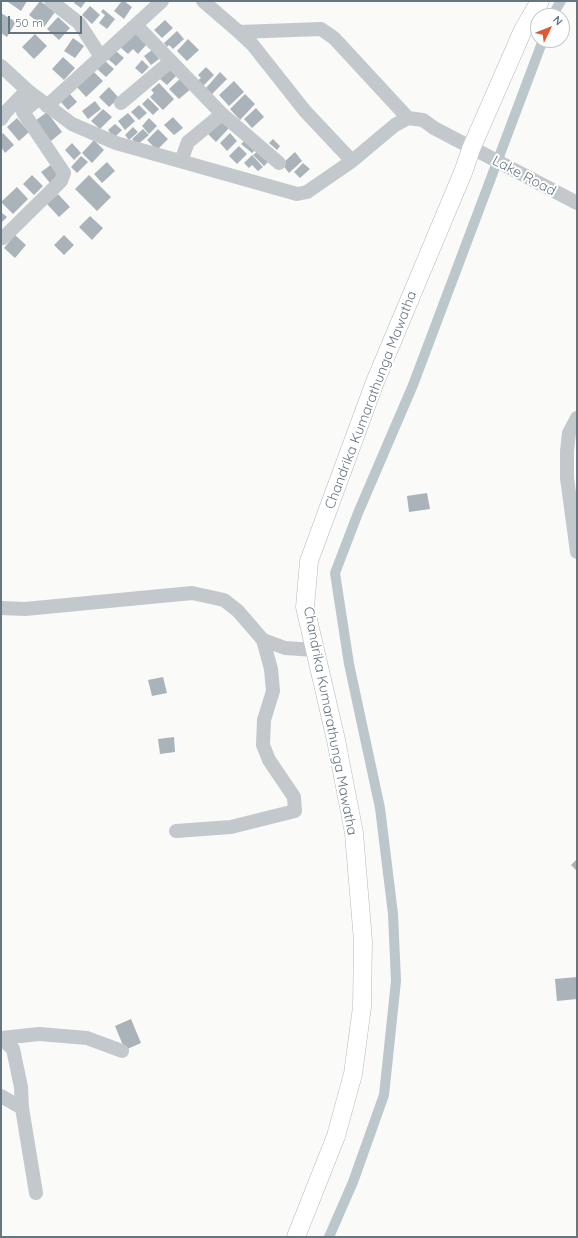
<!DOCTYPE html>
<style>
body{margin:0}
#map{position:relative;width:578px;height:1238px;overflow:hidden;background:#fafaf8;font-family:Quicksand,sans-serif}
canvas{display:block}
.frame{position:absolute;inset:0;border:2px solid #657683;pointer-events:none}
.north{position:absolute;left:530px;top:8px;width:40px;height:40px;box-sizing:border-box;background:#fff;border:1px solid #c1c8cd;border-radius:50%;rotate:47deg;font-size:11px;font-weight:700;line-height:16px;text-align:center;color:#657683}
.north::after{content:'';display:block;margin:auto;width:14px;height:18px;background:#e4572e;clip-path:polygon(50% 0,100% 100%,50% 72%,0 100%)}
.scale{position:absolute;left:8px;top:16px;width:74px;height:18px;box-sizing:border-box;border:2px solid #657683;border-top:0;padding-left:5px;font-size:12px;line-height:14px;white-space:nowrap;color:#657683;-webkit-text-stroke:3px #fff;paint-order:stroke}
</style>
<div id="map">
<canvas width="578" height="1238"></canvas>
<div class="frame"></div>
<div class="north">N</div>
<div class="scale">50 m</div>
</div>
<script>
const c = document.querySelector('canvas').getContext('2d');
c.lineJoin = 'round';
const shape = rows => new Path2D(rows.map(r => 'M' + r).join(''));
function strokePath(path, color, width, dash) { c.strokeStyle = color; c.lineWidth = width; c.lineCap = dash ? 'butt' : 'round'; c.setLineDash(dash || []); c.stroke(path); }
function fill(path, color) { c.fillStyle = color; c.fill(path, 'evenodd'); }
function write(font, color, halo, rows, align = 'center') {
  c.font = font + ' Quicksand,sans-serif'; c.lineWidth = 4; c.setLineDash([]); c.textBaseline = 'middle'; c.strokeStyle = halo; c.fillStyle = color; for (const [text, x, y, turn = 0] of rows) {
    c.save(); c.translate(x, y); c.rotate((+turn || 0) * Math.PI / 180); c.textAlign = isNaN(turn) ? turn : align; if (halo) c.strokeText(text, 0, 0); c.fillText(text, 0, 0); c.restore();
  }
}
strokePath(shape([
 [552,16,561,1],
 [329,1237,353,1182,384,1095,396,981,393,914,380,808,349,664,335,573,358,513,413,385,543,40]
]), '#bbc7cb', 10);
fill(shape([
 [9,1,27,1,21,11,8,2],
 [40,1,55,12,44,27,29,15],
 [75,1,86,1,81,8,74,3],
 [122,1,124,1,132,7,124,19,114,11],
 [90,6,100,15,92,24,82,15],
 [103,9,115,19,107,29,99,23,105,15,101,12],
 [1,13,16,22,7,37,1,33],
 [58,17,70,28,59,40,47,29],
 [165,20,173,28,162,38,154,30],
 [134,31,148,43,138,54,133,49,128,54,120,47],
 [177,31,184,39,173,49,169,45,167,47,164,43],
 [35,34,47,46,34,59,22,47],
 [73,38,84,46,75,58,64,51],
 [188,39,199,50,187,61,177,51],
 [152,50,159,59,151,65,144,56],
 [116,51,124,58,116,66,108,59],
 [63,57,75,68,64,80,52,69],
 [104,60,114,69,106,77,96,68],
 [142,60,149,67,142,74,135,68],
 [206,67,214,75,203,86,197,81,201,78,198,75],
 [170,68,177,75,167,85,160,79],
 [93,71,103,81,86,97,76,86],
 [220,72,227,79,212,94,206,88],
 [182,77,192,88,179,99,169,89],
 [234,81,244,92,229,106,219,95],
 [159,83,174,99,163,110,150,97,154,93,151,90],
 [109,87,119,98,109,107,99,97],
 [69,93,77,102,68,110,60,101],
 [245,94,255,104,240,120,230,109],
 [148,98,159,109,153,115,142,104],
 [95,101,101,109,88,119,82,111],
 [139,105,147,113,139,120,131,112],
 [256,108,264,117,252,128,244,119],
 [103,109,112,117,100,129,91,121],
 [47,112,62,132,51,141,35,121],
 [128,113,135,121,125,130,118,121],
 [173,117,183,128,174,135,164,125],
 [17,118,29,132,19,141,7,127],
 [149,118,157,126,149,134,142,126],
 [220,119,229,128,216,142,207,133],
 [115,124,122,130,114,138,108,130],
 [133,127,138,132,129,140,125,135],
 [143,129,149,135,137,145,132,139],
 [158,129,168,139,157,150,147,140],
 [3,133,14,145,5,153,1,147,1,135],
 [230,133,237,141,227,151,220,143],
 [246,139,257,148,252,153,241,144],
 [273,139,280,146,277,150,269,143],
 [94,140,104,150,92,163,82,153],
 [72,143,81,153,74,160,65,150],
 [239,146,247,154,237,164,229,156],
 [259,150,269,161,264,166,253,155],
 [295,152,302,161,289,173,282,164],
 [252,155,263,167,258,171,252,165,249,168,244,163],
 [81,156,88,162,77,173,71,167],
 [107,162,115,171,102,183,94,174],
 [303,163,310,169,300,178,294,172],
 [52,164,61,175,50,183,41,172],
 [32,175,43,186,34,195,23,184],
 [89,175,111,197,97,211,75,189],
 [17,187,28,199,13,214,1,202],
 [58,194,70,207,59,217,47,204],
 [1,212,7,217,1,223],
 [90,216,103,228,92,240,79,227],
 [15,235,26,245,15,258,4,248],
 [64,235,74,245,64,255,54,245],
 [427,493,430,509,409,512,407,496],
 [163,677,167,693,152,696,148,680],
 [174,737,175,752,160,754,158,739],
 [577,859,577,871,571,865],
 [577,977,577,999,557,1001,555,979],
 [131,1019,141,1043,125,1050,115,1026]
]), '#aab3b9');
const major = shape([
 [296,1237,336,1136,353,1074,362,1007,363,941,354,833,336,740,305,607,309,561,375,382,464,170,471,149,523,30,540,1]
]);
strokePath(major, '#b5babe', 19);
strokePath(shape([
 [51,1,79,23,101,57],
 [203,1,239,32,321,29,334,38,408,118],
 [136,25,222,114,279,163],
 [239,32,252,44,305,111,352,161],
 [1,66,27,90,72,124,116,143,297,194,307,192,352,161,395,125,408,118,423,120,434,128,577,203],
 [121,103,171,61],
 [47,106,162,1],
 [1,119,5,113,27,90],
 [181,161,188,142,222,114],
 [3,238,61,181,64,173,23,112,38,99],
 [577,418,569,433,567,451,567,478,577,552],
 [1,608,25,609,192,593,224,600,238,611,263,640,271,669,273,691,264,720,263,745,269,760,294,797,295,811,231,827,176,831],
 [263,640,285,648,315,650],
 [1,1038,13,1049,21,1087,22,1108],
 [2,1038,39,1034,87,1038,122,1051],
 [1,1096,22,1108,36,1193]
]), '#c3c8cc', 14);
strokePath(major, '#fff', 18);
write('14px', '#657683', '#fff', [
 ["Lake Road",524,176,28],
 ["Chandrika Kumarathunga Mawatha",371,400,-69],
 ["Chandrika Kumarathunga Mawatha",330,721,79]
]);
</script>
